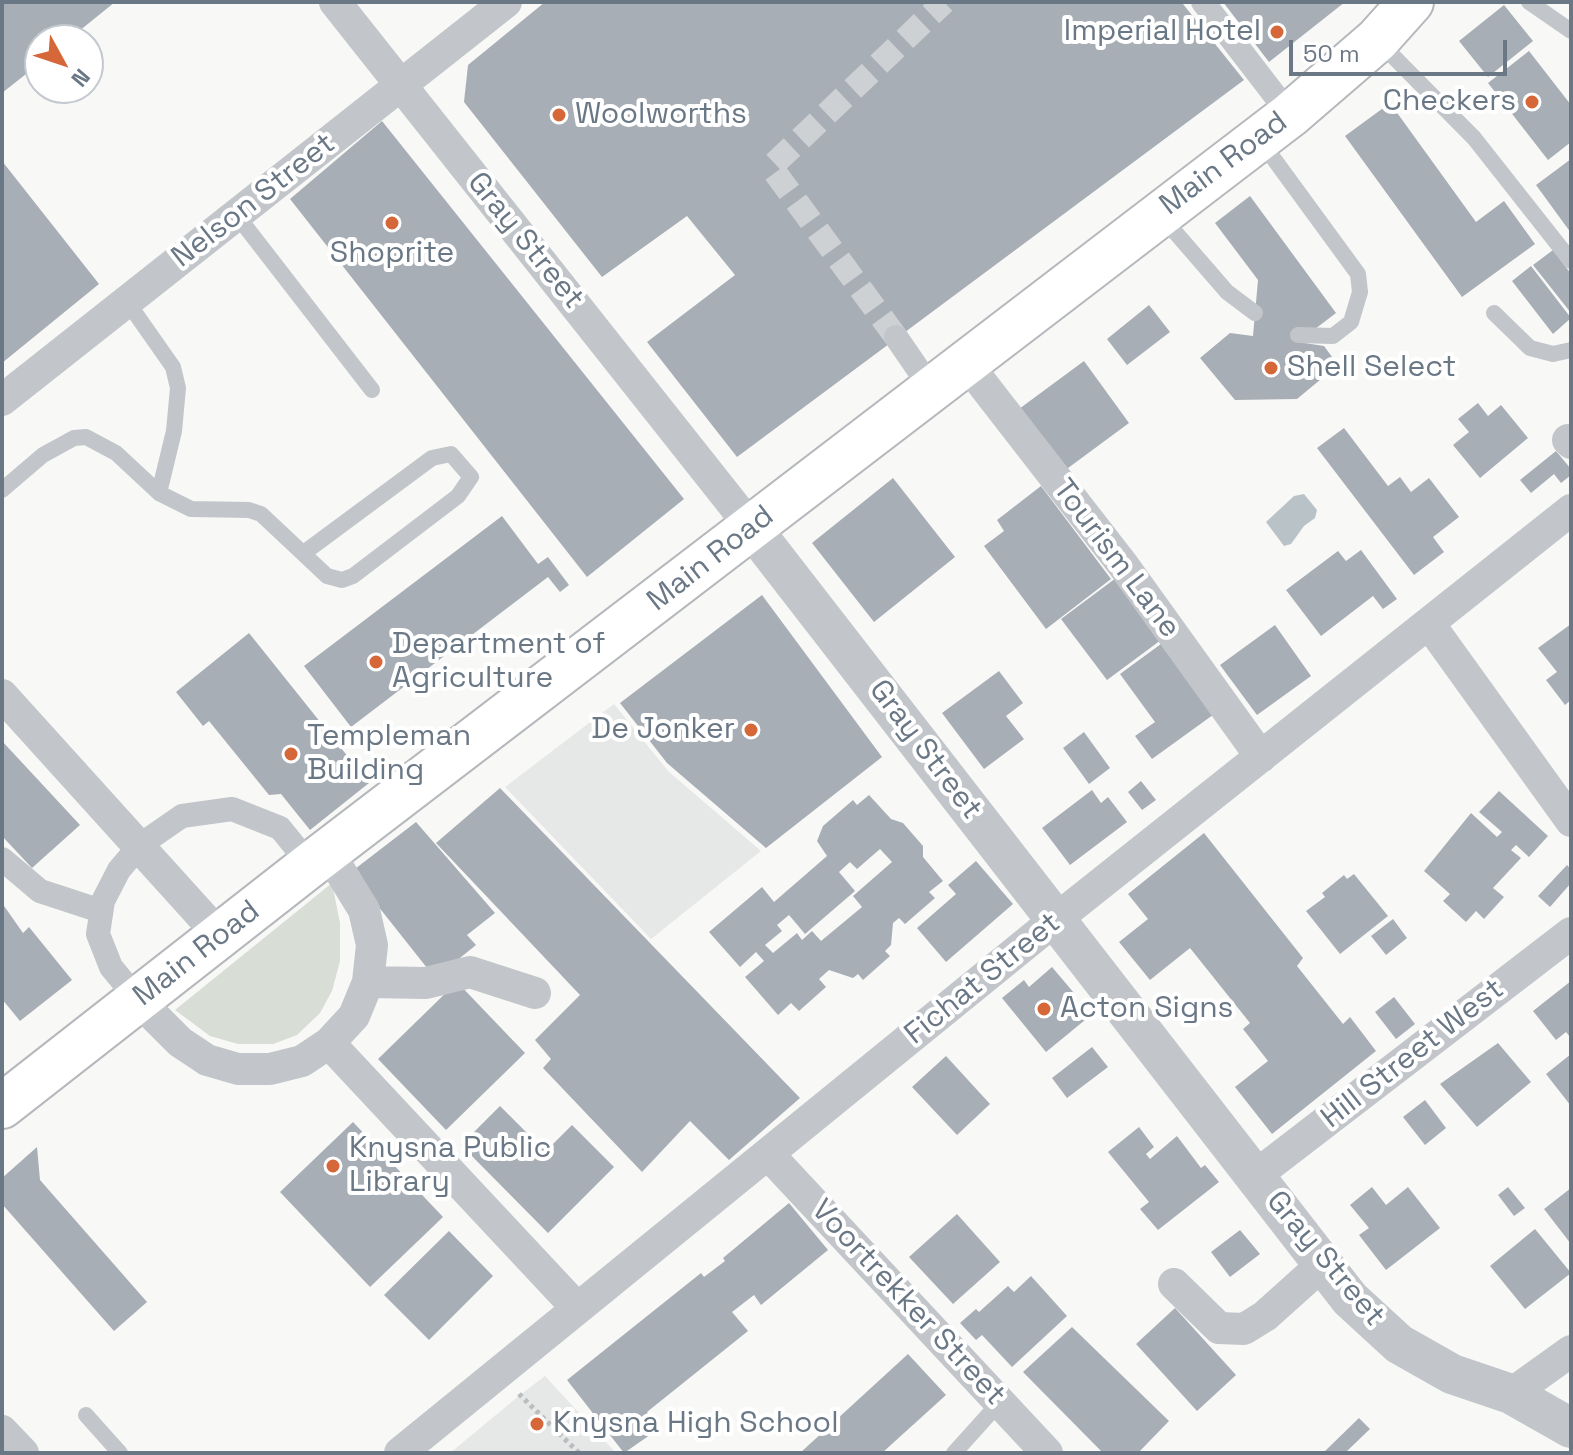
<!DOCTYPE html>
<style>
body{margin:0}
#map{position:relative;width:1573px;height:1455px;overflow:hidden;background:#f8f8f6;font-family:"Space Grotesk",sans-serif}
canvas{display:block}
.frame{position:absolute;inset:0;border:4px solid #6a7785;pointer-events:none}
.north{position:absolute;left:24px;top:24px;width:80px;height:80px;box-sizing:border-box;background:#fff;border:2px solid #c3c9ce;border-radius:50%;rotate:130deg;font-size:22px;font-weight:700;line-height:32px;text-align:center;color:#6a7785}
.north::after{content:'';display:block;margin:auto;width:28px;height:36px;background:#d66739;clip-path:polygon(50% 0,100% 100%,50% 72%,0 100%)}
.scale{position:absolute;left:1289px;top:40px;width:218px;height:36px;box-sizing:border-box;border:4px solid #6a7785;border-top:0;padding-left:10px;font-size:24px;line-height:28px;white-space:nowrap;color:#6a7785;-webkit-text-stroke:6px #fff;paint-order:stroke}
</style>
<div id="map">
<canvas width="1573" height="1455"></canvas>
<div class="frame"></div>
<div class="north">N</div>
<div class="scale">50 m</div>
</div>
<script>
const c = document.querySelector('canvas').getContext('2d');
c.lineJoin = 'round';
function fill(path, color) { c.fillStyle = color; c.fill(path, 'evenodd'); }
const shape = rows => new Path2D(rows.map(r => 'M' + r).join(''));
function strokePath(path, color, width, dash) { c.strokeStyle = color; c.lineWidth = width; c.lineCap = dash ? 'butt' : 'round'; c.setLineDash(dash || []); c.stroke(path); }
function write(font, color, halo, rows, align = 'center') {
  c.font = font + ' "Space Grotesk",sans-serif'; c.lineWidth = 8; c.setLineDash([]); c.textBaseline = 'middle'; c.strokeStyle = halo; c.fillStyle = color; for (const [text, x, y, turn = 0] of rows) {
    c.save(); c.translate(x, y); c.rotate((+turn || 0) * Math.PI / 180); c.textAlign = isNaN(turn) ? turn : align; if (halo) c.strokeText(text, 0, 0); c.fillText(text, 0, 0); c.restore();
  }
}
fill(shape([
 [614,704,668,771,761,851,651,939,505,787],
 [545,1376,616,1453,450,1453,520,1395]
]), '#e6e7e7');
fill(shape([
 [332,883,340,923,340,961,332,991,320,1013,297,1035,273,1044,238,1044,210,1036,175,1010]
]), '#d8ddd6');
fill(shape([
 [1304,494,1317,510,1315,518,1304,526,1291,544,1284,546,1266,522,1294,496]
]), '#b9c2c7');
fill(shape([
 [2,2,115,2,68,40,40,40,40,63,2,93],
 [545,2,1171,2,1183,4,1244,80,737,457,647,342,735,275,687,216,602,277,464,102,468,65],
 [1223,2,1345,2,1269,62],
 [1504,5,1533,41,1488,77,1459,41],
 [1529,51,1571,105,1571,142,1548,160,1488,83],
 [1390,103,1476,222,1504,201,1535,244,1462,297,1345,136],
 [382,121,684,499,587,577,290,199],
 [1571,159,1571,233,1536,185],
 [2,161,99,284,2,363],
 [1250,196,1336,313,1298,342,1324,346,1338,365,1297,399,1235,400,1200,358,1230,333,1253,336,1258,280,1215,223],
 [1553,250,1571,274,1571,313,1533,265],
 [1531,266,1571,318,1553,334,1512,281],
 [1149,305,1170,332,1127,365,1107,339],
 [1084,361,1129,423,1064,471,1019,409],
 [1478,403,1488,416,1501,405,1528,438,1480,478,1453,445,1469,432,1458,419],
 [1344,428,1388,486,1400,477,1411,492,1429,478,1459,517,1433,537,1444,552,1414,575,1317,448],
 [1556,451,1571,469,1571,475,1561,483,1554,474,1531,493,1520,480],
 [893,478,955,557,874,622,812,543],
 [1041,486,1111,579,1046,629,984,546,1004,531,997,520],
 [502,516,538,564,548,557,569,585,560,592,548,577,351,727,304,666],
 [1361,550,1397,599,1383,609,1373,596,1321,636,1286,590,1338,551,1346,561],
 [1116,578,1161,640,1107,680,1061,619],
 [762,595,882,757,766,848,667,763,620,703],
 [1571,624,1571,700,1565,705,1546,680,1557,672,1538,648],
 [1275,625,1311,676,1257,715,1220,665],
 [249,633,369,783,310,830,281,794,269,795,209,721,203,726,176,692],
 [1165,641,1217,712,1152,759,1135,736,1155,722,1120,674],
 [999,671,1023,703,1006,716,1024,739,984,769,942,713],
 [1084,732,1110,768,1089,784,1063,748],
 [2,741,80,825,32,868,2,836],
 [1141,781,1156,800,1142,810,1128,792],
 [500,788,800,1098,729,1160,690,1121,642,1172,543,1068,551,1059,535,1040,580,995,436,843],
 [1092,790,1101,803,1108,797,1127,822,1070,865,1042,828],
 [1499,791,1548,836,1529,857,1516,845,1511,850,1521,858,1493,888,1504,897,1484,919,1476,911,1466,922,1443,901,1450,894,1424,871,1471,813,1497,837,1502,832,1479,812],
 [869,795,891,819,903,823,923,846,923,857,943,881,929,892,935,898,905,924,899,918,893,923,891,945,885,951,890,956,863,980,858,974,853,978,829,970,819,979,826,987,799,1011,791,1003,778,1015,745,977,764,961,756,952,740,967,709,932,762,887,774,902,827,856,817,841,823,826,853,800,857,805],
 [880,849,892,862,853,896,862,907,821,941,812,931,802,940,797,933,773,953,765,945,782,931,777,925,789,915,805,934,855,891,839,872,850,862,857,869],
 [416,822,495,913,467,935,476,945,435,978,351,872],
 [1204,833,1303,958,1297,966,1343,1024,1350,1017,1376,1051,1272,1134,1235,1087,1268,1061,1243,1029,1250,1023,1190,948,1150,980,1119,942,1148,919,1128,894],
 [976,861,1013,904,946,962,917,928,956,894,948,885],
 [1567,865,1571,869,1571,883,1550,907,1538,896],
 [1354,874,1388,916,1340,954,1306,911,1325,897,1322,893,1344,875,1347,879],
 [2,903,23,933,29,927,72,980,20,1021,2,999],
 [1393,919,1407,938,1386,955,1371,936],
 [1052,967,1074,993,1067,999,1085,1020,1046,1052,1002,998,1024,980,1029,987],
 [1571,981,1571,1038,1566,1032,1556,1040,1533,1011],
 [457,982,525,1053,446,1130,378,1059],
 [1394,997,1415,1024,1396,1039,1375,1012],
 [1498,1043,1531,1082,1477,1127,1440,1084],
 [1092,1047,1108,1067,1067,1098,1052,1078],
 [1571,1054,1571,1106,1546,1074],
 [946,1056,990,1104,957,1135,912,1087],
 [1425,1100,1446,1128,1425,1145,1403,1117],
 [500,1106,538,1144,553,1144,572,1125,614,1167,548,1233,461,1145],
 [353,1122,443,1217,370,1287,280,1192],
 [1139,1127,1154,1147,1146,1154,1150,1159,1177,1136,1201,1168,1205,1165,1219,1182,1158,1230,1140,1209,1149,1202,1108,1152],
 [37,1147,40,1180,147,1302,114,1331,2,1204,2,1178],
 [1372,1187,1386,1205,1408,1187,1440,1228,1386,1270,1359,1235,1369,1228,1350,1205],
 [1508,1187,1525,1208,1514,1216,1498,1195],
 [1571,1188,1571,1244,1544,1209],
 [789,1203,828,1250,761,1305,754,1295,732,1312,748,1331,647,1412,660,1428,624,1453,567,1380,701,1273,704,1277,725,1261,723,1258],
 [957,1214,1000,1262,953,1304,909,1257],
 [1535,1229,1571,1273,1525,1309,1490,1266],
 [1240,1230,1260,1254,1230,1277,1211,1252],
 [449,1231,493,1276,429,1340,384,1295],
 [1031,1276,1067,1316,1012,1367,982,1335,976,1340,960,1323,976,1309,979,1312,1008,1286,1014,1292],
 [1175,1308,1236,1375,1197,1411,1136,1344],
 [1072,1327,1169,1421,1138,1453,1103,1453,1023,1372],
 [908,1354,946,1395,882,1453,800,1453],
 [1359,1418,1370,1429,1347,1451,1349,1453,1323,1453]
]), '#a8aeb5');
strokePath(shape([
 [896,337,771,167,944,2]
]), '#cdd1d4', 24, [24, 12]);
const trunk = shape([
 [2,1106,310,865,1290,115,1377,40,1411,2]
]);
strokePath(trunk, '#b5b8bc', 48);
strokePath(shape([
 [519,1394,579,1453]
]), '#babdbf', 5, [4, 4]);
strokePath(shape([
 [1529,2,1571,31],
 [1378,41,1474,138,1571,261],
 [1260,140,1358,274,1360,292,1351,322,1333,336,1298,335],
 [235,213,372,390],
 [1162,217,1227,292,1255,313],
 [126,300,173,367,178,388,174,431,159,493],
 [1494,313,1530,348,1553,354,1571,350],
 [2,490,43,455,74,438,86,437,116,453,159,493,191,509,249,510,261,514,327,576,342,580,353,576,458,496,471,477,451,454,432,458,305,552],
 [86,1415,120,1453],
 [954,1453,1000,1402]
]), '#c2c5c9', 16);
strokePath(shape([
 [1203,2,1290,115],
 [896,337,933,391],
 [2,859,40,891,101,911],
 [139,1001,111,967,98,934,103,901,119,870,140,845,182,816,232,809,280,828,310,865]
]), '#c2c5c9', 24);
strokePath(shape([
 [335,2,751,527],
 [967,364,1123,565,1261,757],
 [2,400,506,2],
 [1568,440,1571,443],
 [1430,625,1571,821],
 [2,695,220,936],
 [368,982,426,983,470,972,535,993],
 [139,1001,180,1042,207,1060,238,1069,270,1069,302,1061,329,1043,354,1016,368,982,372,945,364,910,329,853],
 [329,1043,577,1308],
 [768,1154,1047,1453],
 [1255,1176,1571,933],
 [1174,1284,1219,1328,1244,1329,1265,1316,1323,1264],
 [1511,1394,1571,1351],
 [2,1431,23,1453],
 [400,1453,1055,920,1571,510]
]), '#c2c5c9', 32);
strokePath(shape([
 [751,527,1350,1299,1399,1344,1452,1374,1511,1394,1571,1428]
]), '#c2c5c9', 40);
strokePath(trunk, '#fff', 44);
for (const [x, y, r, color] of [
 [1277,32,8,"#d66739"],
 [1532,102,8,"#d66739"],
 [559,115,8,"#d66739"],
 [392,223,8,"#d66739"],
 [1271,368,8,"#d66739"],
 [376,662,8,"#d66739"],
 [751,730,8,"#d66739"],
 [291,754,8,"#d66739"],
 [1044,1009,8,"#d66739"],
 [333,1166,8,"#d66739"],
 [537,1424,8,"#d66739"]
]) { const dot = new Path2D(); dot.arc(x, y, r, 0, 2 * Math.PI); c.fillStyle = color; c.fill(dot); strokePath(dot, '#fff', 3); }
write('30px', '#6a7785', '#fff', [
 ["Imperial Hotel",1261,32,"right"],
 ["Checkers",1516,102,"right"],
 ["Woolworths",575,115],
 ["Shoprite",392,254,"center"],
 ["Shell Select",1287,368],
 ["Department of",392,645],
 ["Agriculture",392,679],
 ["De Jonker",735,730,"right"],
 ["Templeman",307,737],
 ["Building",307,771],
 ["Acton Signs",1060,1009],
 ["Knysna Public",349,1149],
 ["Library",349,1183],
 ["Knysna High School",553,1424]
], 'left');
write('30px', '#6a7785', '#fff', [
 ["Main Road",1224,164,-37],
 ["Nelson Street",254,201,-38],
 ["Gray Street",525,241,51],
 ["Main Road",711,559,-38],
 ["Tourism Lane",1116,559,53],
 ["Gray Street",925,750,53],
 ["Main Road",197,954,-38],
 ["Fichat Street",983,979,-39],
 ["Hill Street West",1413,1054,-38],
 ["Gray Street",1325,1259,50],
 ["Voortrekker Street",908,1303,47]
]);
</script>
